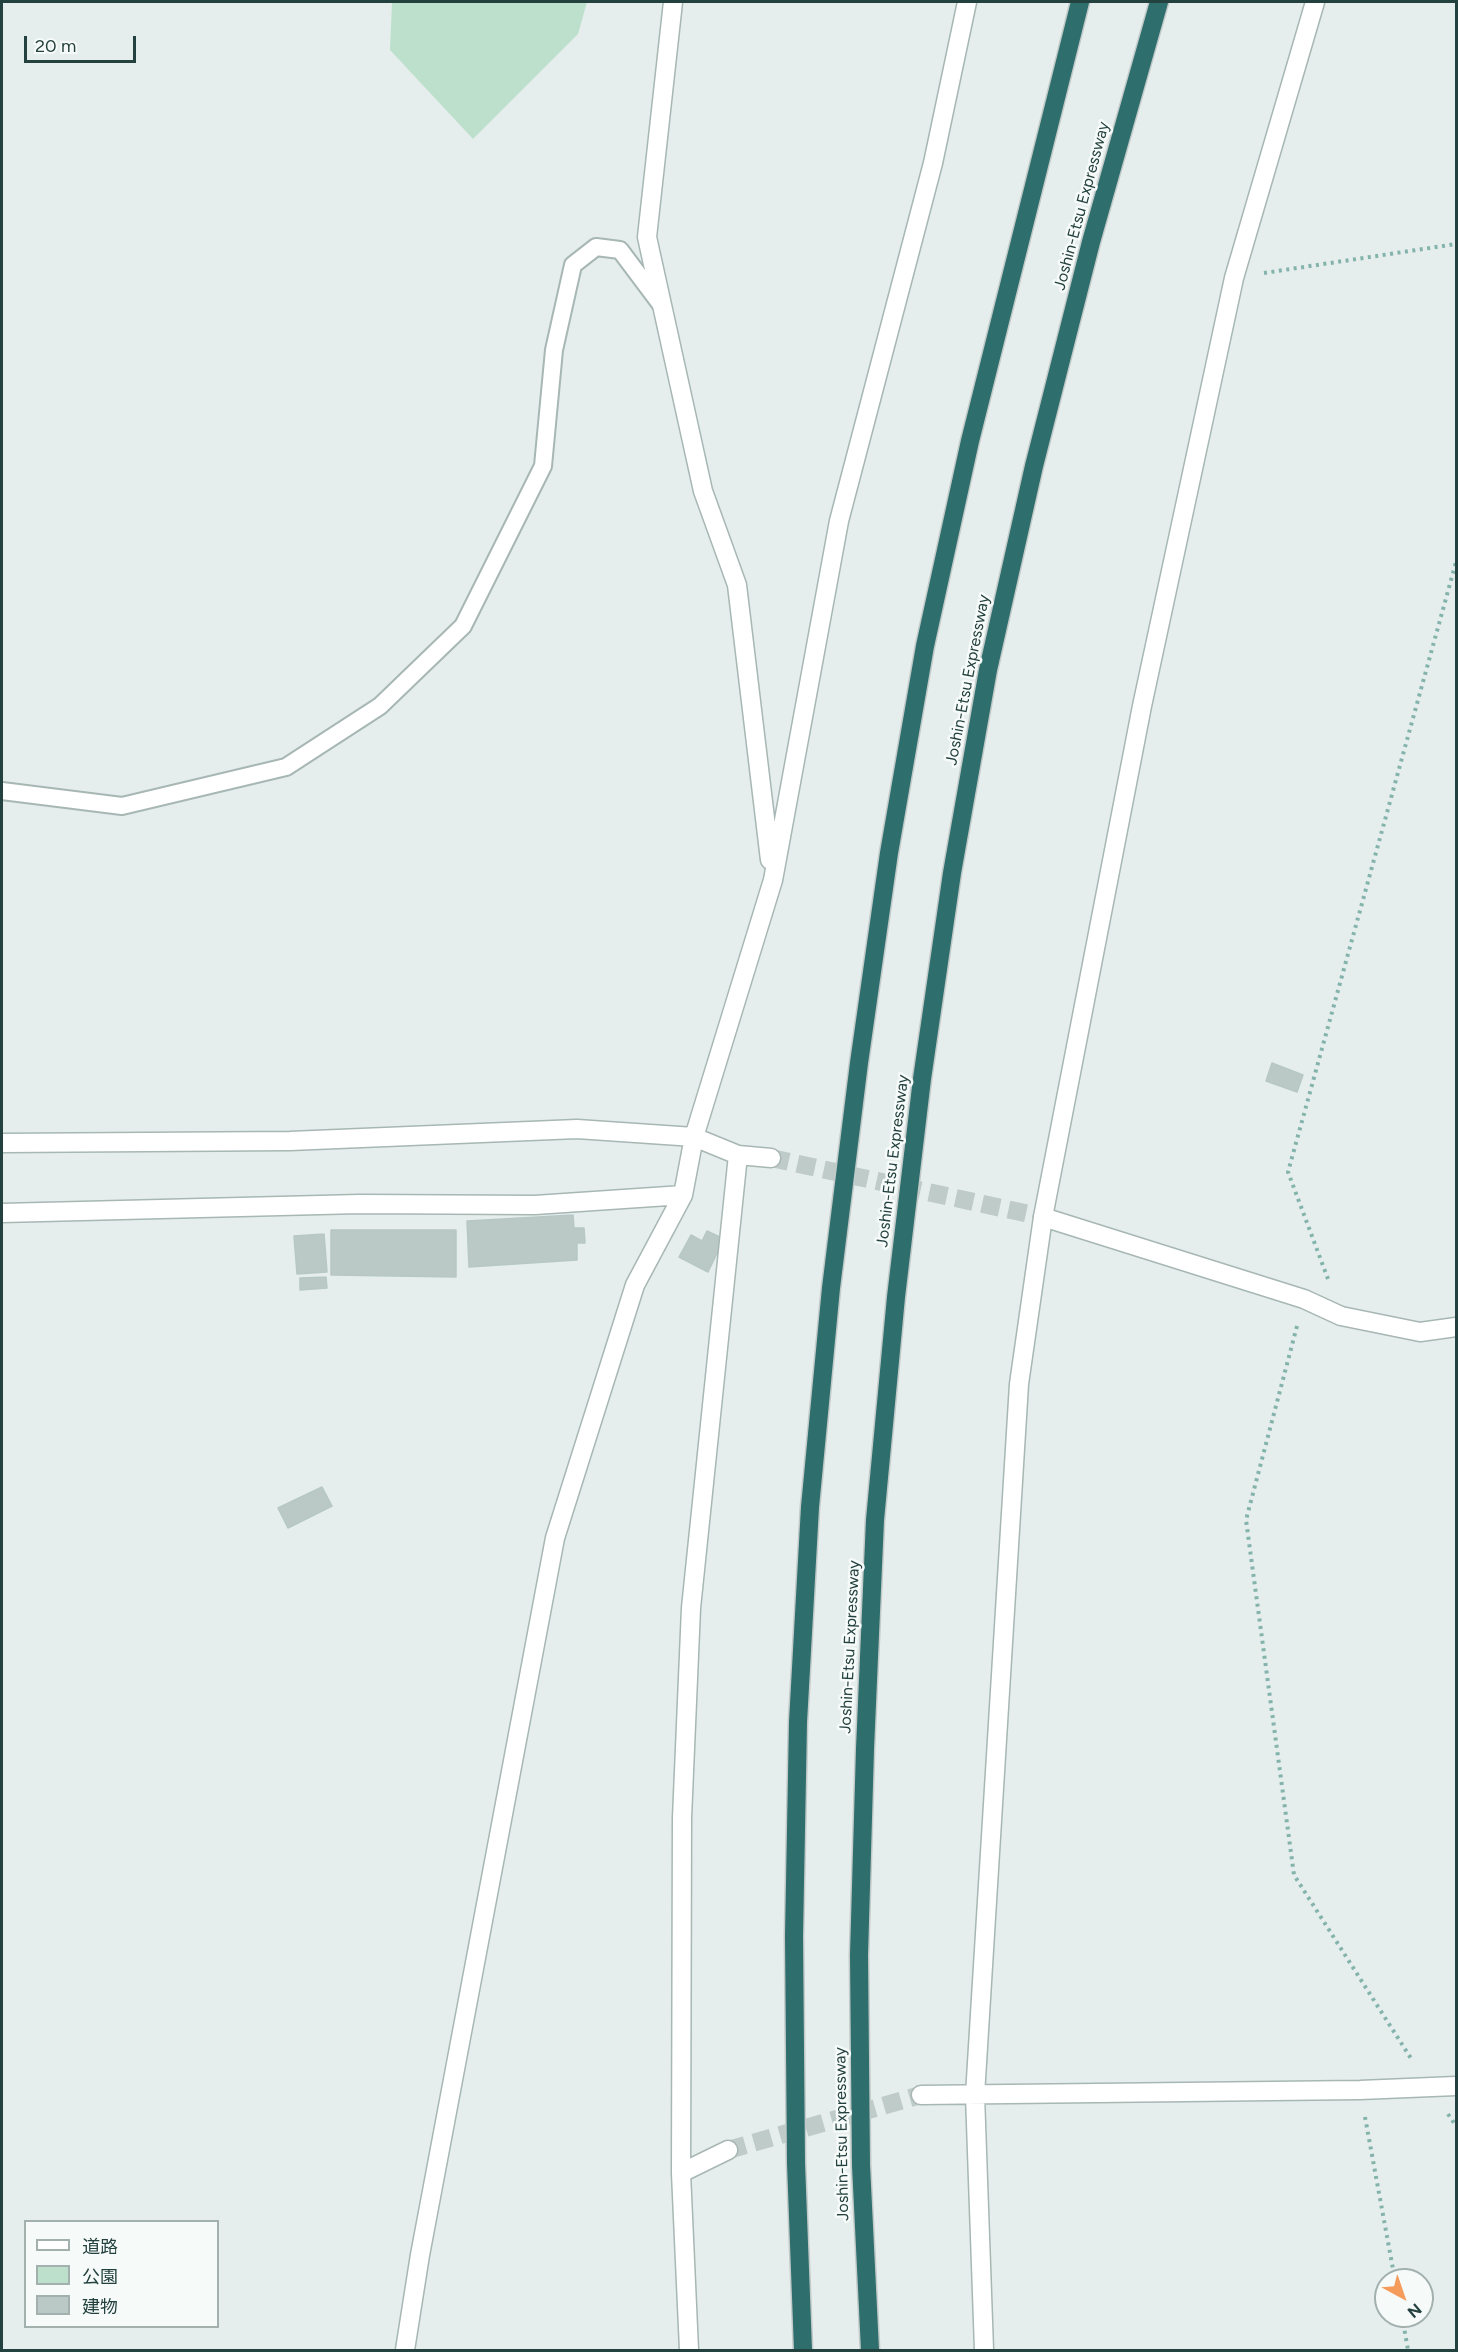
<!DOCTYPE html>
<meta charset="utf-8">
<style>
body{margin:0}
#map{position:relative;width:1458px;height:2352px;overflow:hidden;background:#e5eeec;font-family:Figtree,"Noto Sans JP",sans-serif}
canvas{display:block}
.frame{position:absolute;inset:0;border:3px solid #23413e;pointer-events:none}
.legend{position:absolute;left:24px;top:2220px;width:195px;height:108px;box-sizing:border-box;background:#f6faf9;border:2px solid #a2b0ae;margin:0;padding:8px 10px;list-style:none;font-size:18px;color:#23413e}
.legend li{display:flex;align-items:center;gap:12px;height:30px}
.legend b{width:30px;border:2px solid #a2b0ae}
.north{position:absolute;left:1374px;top:2268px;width:60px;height:60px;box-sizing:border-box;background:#f6faf9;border:2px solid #a2b0ae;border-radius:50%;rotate:140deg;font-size:16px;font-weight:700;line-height:24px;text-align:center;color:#23413e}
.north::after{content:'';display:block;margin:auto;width:21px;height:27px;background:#f59b5c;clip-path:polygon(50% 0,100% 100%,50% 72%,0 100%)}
.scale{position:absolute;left:24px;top:36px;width:112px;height:27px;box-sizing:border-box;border:3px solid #23413e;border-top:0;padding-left:8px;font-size:18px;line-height:21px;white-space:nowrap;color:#23413e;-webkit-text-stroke:4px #f6faf9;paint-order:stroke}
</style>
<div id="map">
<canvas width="1458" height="2352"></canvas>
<div class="frame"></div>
<ul class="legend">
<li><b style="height:8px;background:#fff"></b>道路</li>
<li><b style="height:16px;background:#bde0cc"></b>公園</li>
<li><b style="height:16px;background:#bac9c5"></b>建物</li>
</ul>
<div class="north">N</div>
<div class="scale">20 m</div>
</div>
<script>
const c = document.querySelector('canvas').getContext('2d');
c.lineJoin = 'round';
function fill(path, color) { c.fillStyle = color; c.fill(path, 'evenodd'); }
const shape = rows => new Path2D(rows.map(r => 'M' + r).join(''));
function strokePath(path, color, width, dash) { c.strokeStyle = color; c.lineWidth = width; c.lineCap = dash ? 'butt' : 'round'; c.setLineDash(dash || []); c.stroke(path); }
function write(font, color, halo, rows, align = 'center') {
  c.font = font + ' Figtree,sans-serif'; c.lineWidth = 5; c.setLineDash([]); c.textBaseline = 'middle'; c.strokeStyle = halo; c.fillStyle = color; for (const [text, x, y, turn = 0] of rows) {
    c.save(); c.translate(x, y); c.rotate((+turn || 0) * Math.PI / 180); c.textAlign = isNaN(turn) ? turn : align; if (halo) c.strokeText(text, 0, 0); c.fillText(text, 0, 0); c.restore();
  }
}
fill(shape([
 [392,2,587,2,578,34,473,139,390,50]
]), '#bde0cc');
const building = shape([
 [1272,1063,1303,1075,1297,1092,1266,1081,1272,1063],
 [573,1215,574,1228,584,1228,585,1243,577,1243,577,1260,469,1267,467,1221,573,1215],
 [331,1230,456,1230,456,1277,331,1275,331,1230],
 [707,1231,724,1239,708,1272,679,1257,691,1235,702,1241,707,1231],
 [324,1234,327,1272,297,1274,294,1236,324,1234],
 [326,1277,327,1288,300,1290,300,1278,326,1277],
 [322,1487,332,1506,288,1528,278,1508,322,1487]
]);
fill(building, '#bac9c5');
strokePath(building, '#b7c8c4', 1.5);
strokePath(shape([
 [771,1158,1043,1217],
 [728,2150,921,2095]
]), '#becbc9', 18, [18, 9]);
const service = shape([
 [2,791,122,806,286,767,380,706,463,626,543,466,554,350,573,265,596,247,620,250,662,306]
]);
const minor = shape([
 [673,2,647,237,703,491,737,585,770,860],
 [2,1143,290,1141,577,1129,694,1137,738,1155,771,1158],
 [2,1213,360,1204,535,1205,683,1195],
 [921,2095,1360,2090,1456,2086],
 [681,2173,728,2150],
 [405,2350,420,2255,555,1538,635,1285,683,1195,694,1137,773,880,839,521,933,163,967,2],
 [689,2350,681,2173,682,1818,691,1608,738,1155],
 [984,2350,975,2095,1019,1384,1043,1217,1304,1299,1341,1316,1420,1332,1456,1327]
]);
const tertiary = shape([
 [1043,1217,1142,706,1234,278,1315,2]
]);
const motorway = shape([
 [803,2350,796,2163,794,1936,798,1722,810,1507,831,1288,859,1063,889,853,925,646,970,441,1080,2],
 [870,2350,861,2165,859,1955,865,1749,875,1520,896,1297,922,1079,952,873,988,670,1034,466,1091,242,1159,2]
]);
strokePath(service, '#a7b7b4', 20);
strokePath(minor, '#a7b7b4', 21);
strokePath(tertiary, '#a7b7b4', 21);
strokePath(motorway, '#c1cac9', 21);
strokePath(shape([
 [1264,273,1456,244],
 [1328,1279,1288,1172,1456,562],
 [1297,1326,1246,1520,1294,1875,1412,2060],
 [1448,2114,1456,2126],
 [1365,2117,1395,2280],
 [1402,2316,1408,2350]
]), '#84b3ac', 4, [3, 4.5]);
strokePath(service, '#fff', 16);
strokePath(minor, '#fff', 18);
strokePath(tertiary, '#fff', 18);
strokePath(motorway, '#2e6e6c', 18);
write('16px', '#23413e', '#f6faf9', [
 ["Joshin-Etsu Expressway",1082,206,-75],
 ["Joshin-Etsu Expressway",968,680,-79],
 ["Joshin-Etsu Expressway",893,1161,-83],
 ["Joshin-Etsu Expressway",850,1647,-87],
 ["Joshin-Etsu Expressway",842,2134,-91]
]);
</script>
